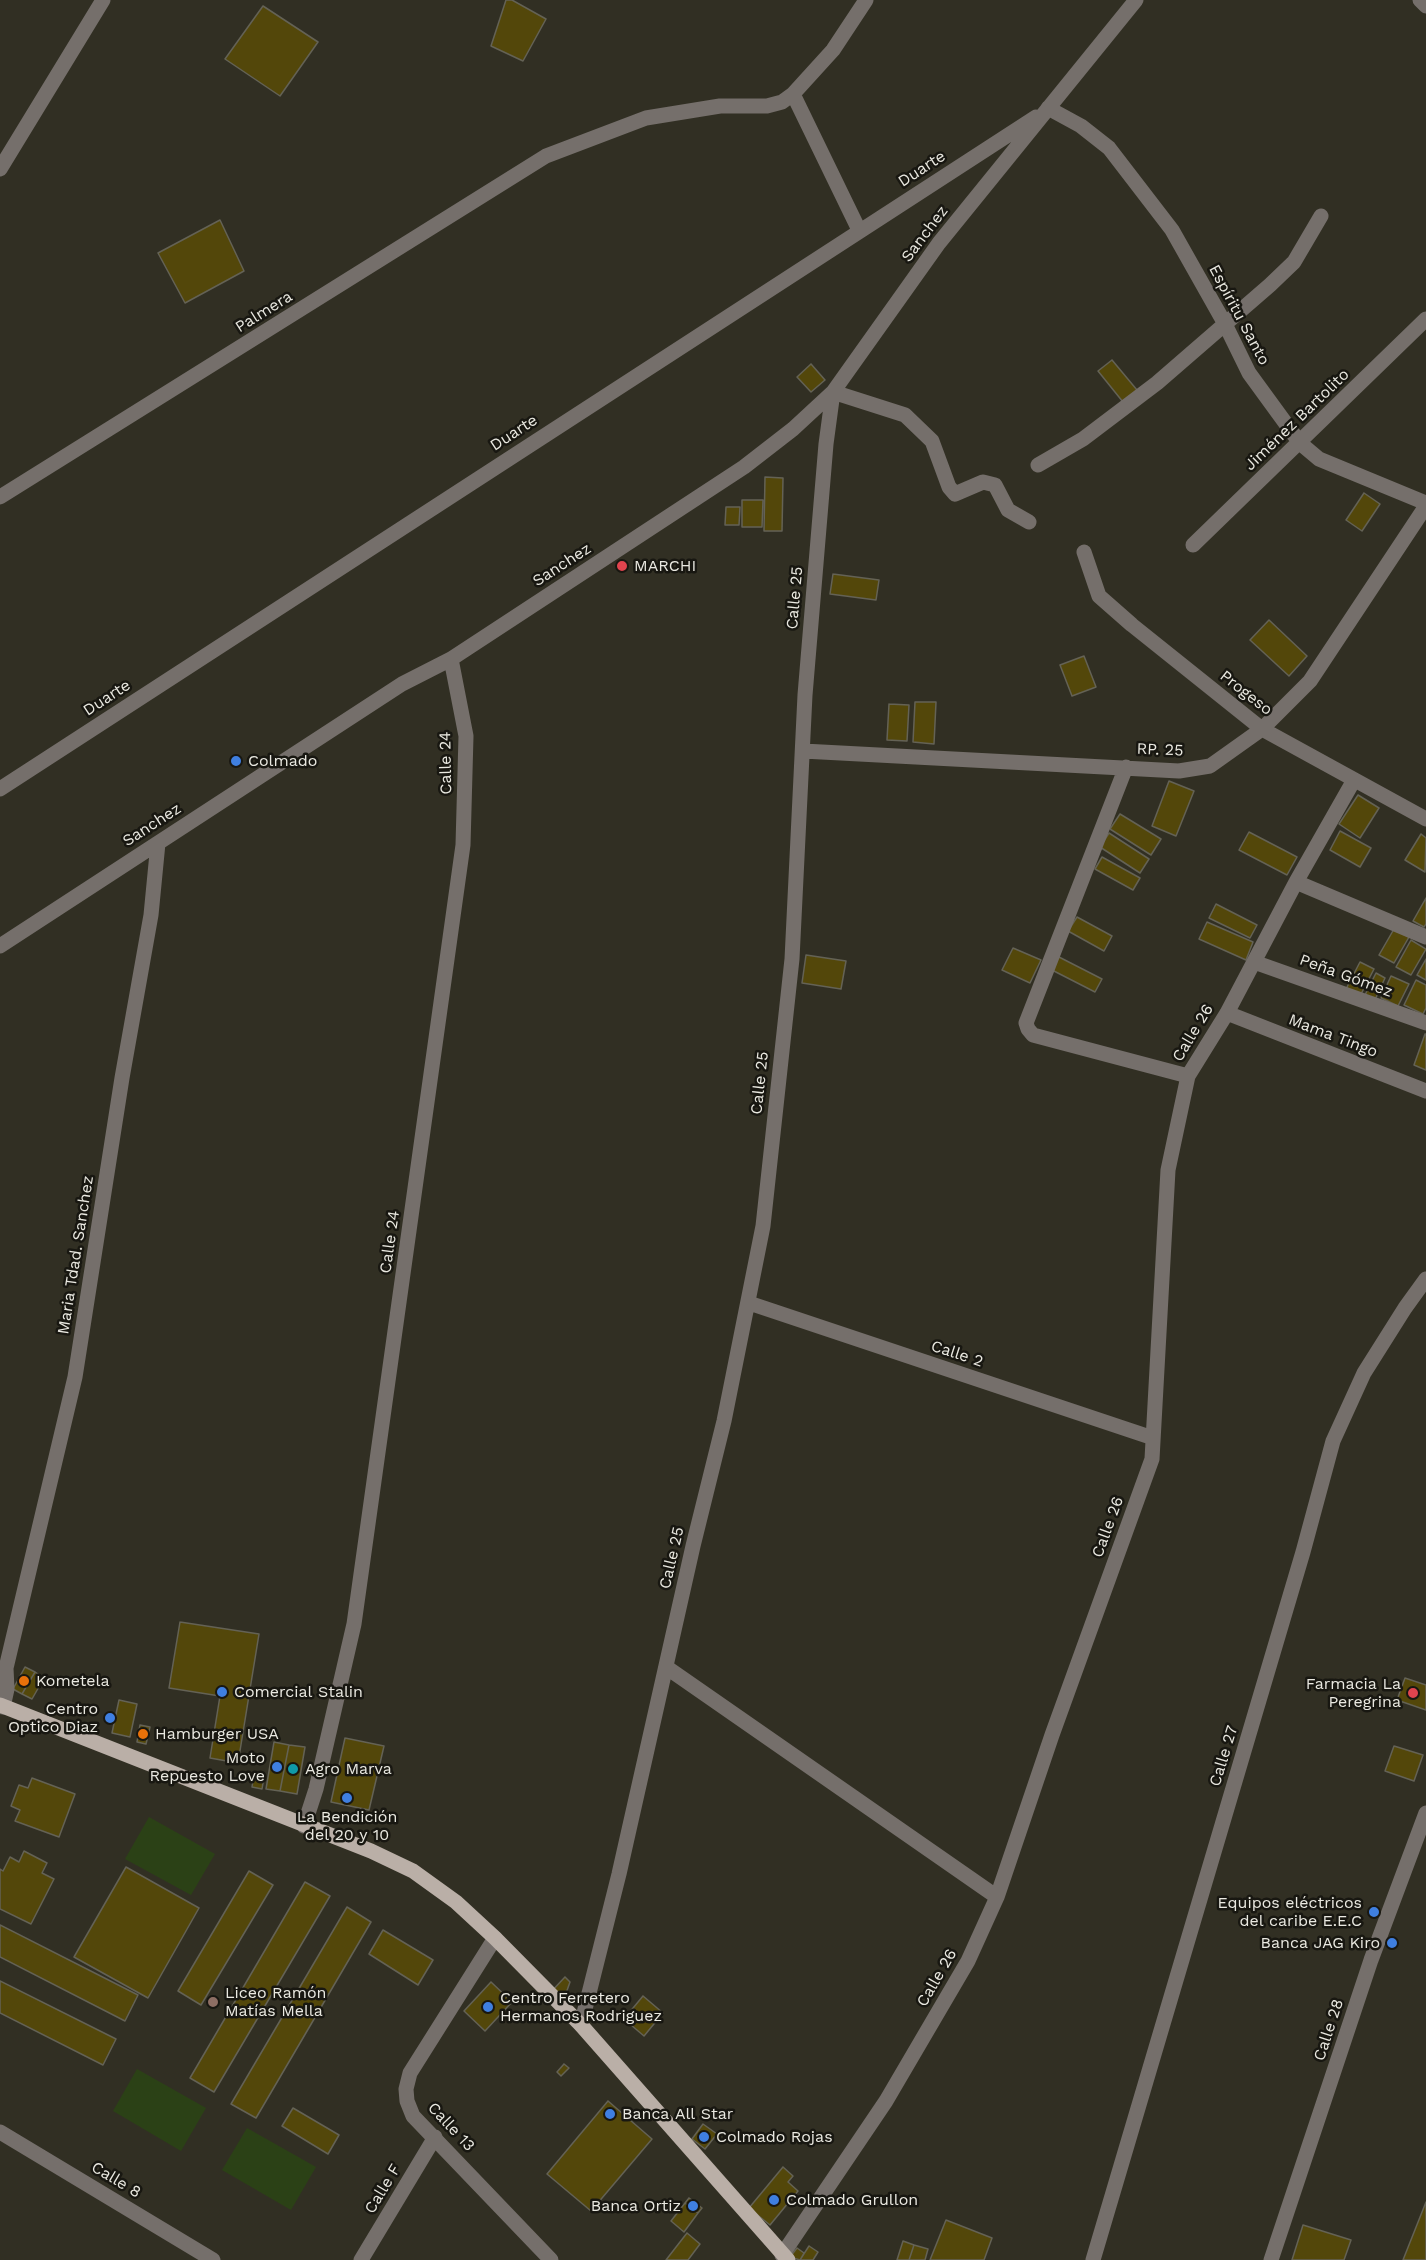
<!DOCTYPE html>
<meta charset="utf-8">
<style>
body{margin:0}
canvas{display:block;background:#312f23}
</style>
<canvas width="1426" height="2260"></canvas>
<script>
const c = document.querySelector('canvas').getContext('2d');
c.lineJoin = 'round';
function fill(path, color) { c.fillStyle = color; c.fill(path, 'evenodd'); }
const shape = rows => new Path2D(rows.map(r => 'M' + r).join(''));
function strokePath(path, color, width, dash) { c.strokeStyle = color; c.lineWidth = width; c.lineCap = dash ? 'butt' : 'round'; c.setLineDash(dash || []); c.stroke(path); }
function write(font, color, halo, rows, align = 'center') {
  c.font = font + ' "Work Sans",sans-serif'; c.lineWidth = 5; c.setLineDash([]); c.textBaseline = 'middle'; c.strokeStyle = halo; c.fillStyle = color; for (const [text, x, y, turn = 0] of rows) {
    c.save(); c.translate(x, y); c.rotate((+turn || 0) * Math.PI / 180); c.textAlign = isNaN(turn) ? turn : align; if (halo) c.strokeText(text, 0, 0); c.fillText(text, 0, 0); c.restore();
  }
}
fill(shape([
 [149,1817,215,1854,191,1895,125,1859],
 [137,2069,206,2108,181,2151,113,2111],
 [247,2128,316,2167,291,2210,222,2170]
]), '#2b4116');
const building = shape([
 [506,0,512,0,546,19,523,61,491,46,506,0],
 [263,6,318,42,280,96,225,59,263,6],
 [220,220,244,271,185,303,158,253,220,220],
 [1112,360,1137,390,1123,402,1098,371,1112,360],
 [811,364,825,380,811,392,797,377,811,364],
 [765,477,783,478,782,531,764,531,765,477],
 [1364,493,1380,504,1362,531,1346,520,1364,493],
 [742,500,763,500,762,527,742,527,742,500],
 [726,507,740,507,739,525,725,525,726,507],
 [833,574,879,580,876,600,830,594,833,574],
 [1269,620,1307,656,1289,676,1250,640,1269,620],
 [1084,656,1096,687,1072,696,1060,665,1084,656],
 [915,702,936,702,934,744,913,742,915,702],
 [889,704,909,705,907,741,887,740,889,704],
 [1169,781,1194,791,1176,836,1152,826,1169,781],
 [1358,795,1379,808,1360,838,1339,824,1358,795],
 [1120,814,1161,839,1151,855,1110,829,1120,814],
 [1340,831,1371,848,1360,867,1330,850,1340,831],
 [1249,832,1297,857,1287,875,1239,850,1249,832],
 [1109,833,1149,859,1140,873,1100,847,1109,833],
 [1421,834,1426,838,1425,872,1405,860,1421,834],
 [1102,857,1140,878,1133,890,1095,869,1102,857],
 [1426,898,1426,924,1424,927,1413,921,1426,898],
 [1216,904,1257,925,1250,938,1209,918,1216,904],
 [1077,917,1112,936,1104,951,1068,931,1077,917],
 [1207,922,1253,942,1246,960,1199,939,1207,922],
 [1394,929,1409,937,1394,963,1379,955,1394,929],
 [1411,940,1426,949,1411,975,1396,967,1411,940],
 [1013,948,1041,960,1030,983,1002,970,1013,948],
 [806,955,846,961,841,989,802,983,806,955],
 [1057,956,1102,979,1095,992,1050,969,1057,956],
 [1426,959,1426,980,1417,975,1426,959],
 [1360,962,1374,969,1360,996,1346,989,1360,962],
 [1376,973,1385,978,1374,1002,1364,997,1376,973],
 [1391,976,1409,984,1398,1006,1381,998,1391,976],
 [1416,980,1426,985,1426,1008,1423,1014,1404,1005,1416,980],
 [1425,1034,1426,1034,1426,1070,1414,1065,1425,1034],
 [180,1622,259,1634,238,1763,210,1758,220,1696,169,1688,180,1622],
 [25,1667,35,1672,22,1694,13,1689,25,1667],
 [35,1672,44,1678,32,1699,22,1694,35,1672],
 [1405,1678,1426,1685,1426,1710,1397,1700,1405,1678],
 [119,1700,137,1704,130,1737,112,1733,119,1700],
 [140,1725,150,1727,146,1744,137,1742,140,1725],
 [345,1738,384,1746,369,1810,331,1802,345,1738],
 [274,1742,289,1745,280,1791,266,1789,274,1742],
 [289,1745,305,1747,297,1794,280,1791,289,1745],
 [1394,1746,1423,1755,1414,1781,1385,1771,1394,1746],
 [254,1775,264,1777,262,1789,252,1787,254,1775],
 [32,1778,75,1794,59,1837,15,1821,20,1810,11,1806,19,1785,28,1788,32,1778],
 [24,1851,47,1863,42,1873,54,1879,31,1924,0,1909,0,1869,3,1871,10,1857,19,1862,24,1851],
 [126,1867,199,1908,148,1998,74,1957,126,1867],
 [249,1871,273,1885,201,2005,178,1991,249,1871],
 [305,1882,330,1896,214,2092,190,2078,305,1882],
 [347,1907,371,1922,256,2118,231,2104,347,1907],
 [0,1925,138,1995,125,2021,0,1957,0,1925],
 [383,1930,433,1960,418,1985,369,1954,383,1930],
 [565,1977,570,1982,564,1999,550,1993,565,1977],
 [0,1981,116,2039,103,2065,0,2013,0,1981],
 [491,1982,512,2002,485,2031,464,2011,491,1982],
 [643,1996,663,2013,644,2036,624,2019,643,1996],
 [564,2064,569,2068,561,2076,557,2072,564,2064],
 [608,2101,652,2139,591,2211,547,2174,608,2101],
 [293,2108,339,2135,328,2154,282,2126,293,2108],
 [703,2124,717,2134,705,2149,692,2139,703,2124],
 [783,2167,793,2176,788,2182,798,2191,770,2225,749,2208,783,2167],
 [689,2198,702,2208,698,2213,685,2203,689,2198],
 [1426,2202,1426,2260,1403,2260,1426,2202],
 [685,2203,698,2213,684,2232,671,2221,685,2203],
 [946,2220,992,2238,984,2260,930,2260,946,2220],
 [1303,2225,1351,2240,1344,2260,1292,2260,1303,2225],
 [687,2233,700,2244,688,2260,666,2260,687,2233],
 [903,2241,914,2245,909,2260,897,2260,903,2241],
 [914,2245,928,2249,925,2260,909,2260,914,2245],
 [809,2246,818,2252,813,2260,800,2260,809,2246],
 [797,2248,804,2253,800,2260,790,2257,797,2248]
]);
fill(building, '#53470a');
strokePath(building, '#646255', 1.5);
strokePath(shape([
 [1420,0,1426,6],
 [793,94,859,230],
 [1048,108,1081,126,1109,148,1172,230,1225,324,1249,373,1300,443,1319,459,1426,503],
 [0,169,103,0],
 [1038,465,1083,439,1157,383,1270,285,1294,262,1321,216],
 [0,497,546,156,646,118,720,106,767,106,782,102,793,94,833,50,866,0],
 [1193,545,1426,319],
 [1084,552,1099,596,1132,625,1262,729,1426,819],
 [803,751,1179,771,1210,766,1262,729,1310,681,1426,506],
 [1126,767,1026,1023,1028,1029,1033,1035,1188,1076],
 [0,789,1036,117],
 [1296,882,1426,937],
 [0,946,402,684,451,659,744,467,793,429,833,392,939,243,1136,0],
 [1254,962,1426,1023],
 [1227,1013,1426,1091],
 [749,1303,1153,1438],
 [666,1667,997,1897],
 [3,1707,7,1689,6,1668,75,1377,122,1078,151,915,158,843],
 [304,1826,316,1789,354,1624,463,845,466,736,451,659],
 [495,1938,410,2073,406,2089,407,2101,413,2116,551,2260],
 [581,2025,619,1874,693,1546,724,1421,763,1226,792,959,805,695,826,444,833,392,905,415,932,441,949,487,955,494,983,482,995,485,1008,510,1029,522],
 [0,2132,213,2260],
 [782,2255,886,2101,968,1961,997,1897,1052,1735,1152,1459,1168,1170,1188,1076,1227,1013,1296,882,1354,780],
 [361,2260,435,2137],
 [1093,2260,1303,1552,1333,1441,1364,1373,1405,1308,1426,1279],
 [1271,2260,1371,1960,1426,1813]
]), '#756f6b', 15);
strokePath(shape([
 [0,1705,371,1851,413,1871,456,1902,495,1938,581,2025,788,2260]
]), '#baafa7', 15);
for (const [x, y, r, color] of [
 [622,566,6,"#e0444e"],
 [236,761,6,"#3f7fe0"],
 [24,1681,6,"#e8710a"],
 [222,1692,6,"#3f7fe0"],
 [1413,1693,6,"#e0444e"],
 [110,1718,6,"#3f7fe0"],
 [143,1734,6,"#e8710a"],
 [277,1767,6,"#3f7fe0"],
 [293,1769,6,"#0f9aa8"],
 [347,1798,6,"#3f7fe0"],
 [1374,1912,6,"#3f7fe0"],
 [1392,1943,6,"#3f7fe0"],
 [213,2002,6,"#8d6e63"],
 [488,2007,6,"#3f7fe0"],
 [610,2114,6,"#3f7fe0"],
 [704,2137,6,"#3f7fe0"],
 [774,2200,6,"#3f7fe0"],
 [693,2206,6,"#3f7fe0"]
]) { const dot = new Path2D(); dot.arc(x, y, r, 0, 2 * Math.PI); c.fillStyle = color; c.fill(dot); strokePath(dot, '#181711', 2); }
write('16px', '#eae9e1', '#181711', [
 ["Duarte",922,169,-33],
 ["Sanchez",925,234,-53],
 ["Palmera",264,312,-32],
 ["Espíritu Santo",1239,315,62],
 ["Jiménez Bartolito",1297,420,-44],
 ["Duarte",514,433,-33],
 ["Sanchez",562,565,-33],
 ["Calle 25",795,598,-85],
 ["Progeso",1246,693,38],
 ["Duarte",107,698,-33],
 ["RP. 25",1160,750,2],
 ["Calle 24",446,763,-91],
 ["Sanchez",152,825,-33],
 ["Peña Gómez",1346,976,20],
 ["Calle 26",1193,1033,-59],
 ["Mama Tingo",1333,1036,21],
 ["Calle 25",760,1083,-84],
 ["Calle 24",390,1242,-82],
 ["Maria Tdad. Sanchez",76,1255,-81],
 ["Calle 2",957,1354,18],
 ["Calle 26",1108,1527,-70],
 ["Calle 25",672,1558,-77],
 ["Calle 27",1224,1756,-73],
 ["Calle 26",937,1978,-60],
 ["Calle 28",1329,2030,-72],
 ["Calle 13",451,2127,47],
 ["Calle 8",116,2180,31],
 ["Calle F",383,2189,-59]
]);
write('16px', '#eae9e1', '#181711', [
 ["MARCHI",634,566],
 ["Colmado",248,761],
 ["Kometela",36,1681],
 ["Farmacia La",1401,1684,"right"],
 ["Peregrina",1401,1702,"right"],
 ["Comercial Stalin",234,1692],
 ["Centro",98,1709,"right"],
 ["Optico Diaz",98,1727,"right"],
 ["Hamburger USA",155,1734],
 ["Moto",265,1758,"right"],
 ["Repuesto Love",265,1776,"right"],
 ["Agro Marva",305,1769],
 ["La Bendición",347,1817,"center"],
 ["del 20 y 10",347,1835,"center"],
 ["Equipos eléctricos",1362,1903,"right"],
 ["del caribe E.E.C",1362,1921,"right"],
 ["Banca JAG Kiro",1380,1943,"right"],
 ["Liceo Ramón",225,1993],
 ["Matías Mella",225,2011],
 ["Centro Ferretero",500,1998],
 ["Hermanos Rodriguez",500,2016],
 ["Banca All Star",622,2114],
 ["Colmado Rojas",716,2137],
 ["Colmado Grullon",786,2200],
 ["Banca Ortiz",681,2206,"right"]
], 'left');
</script>
